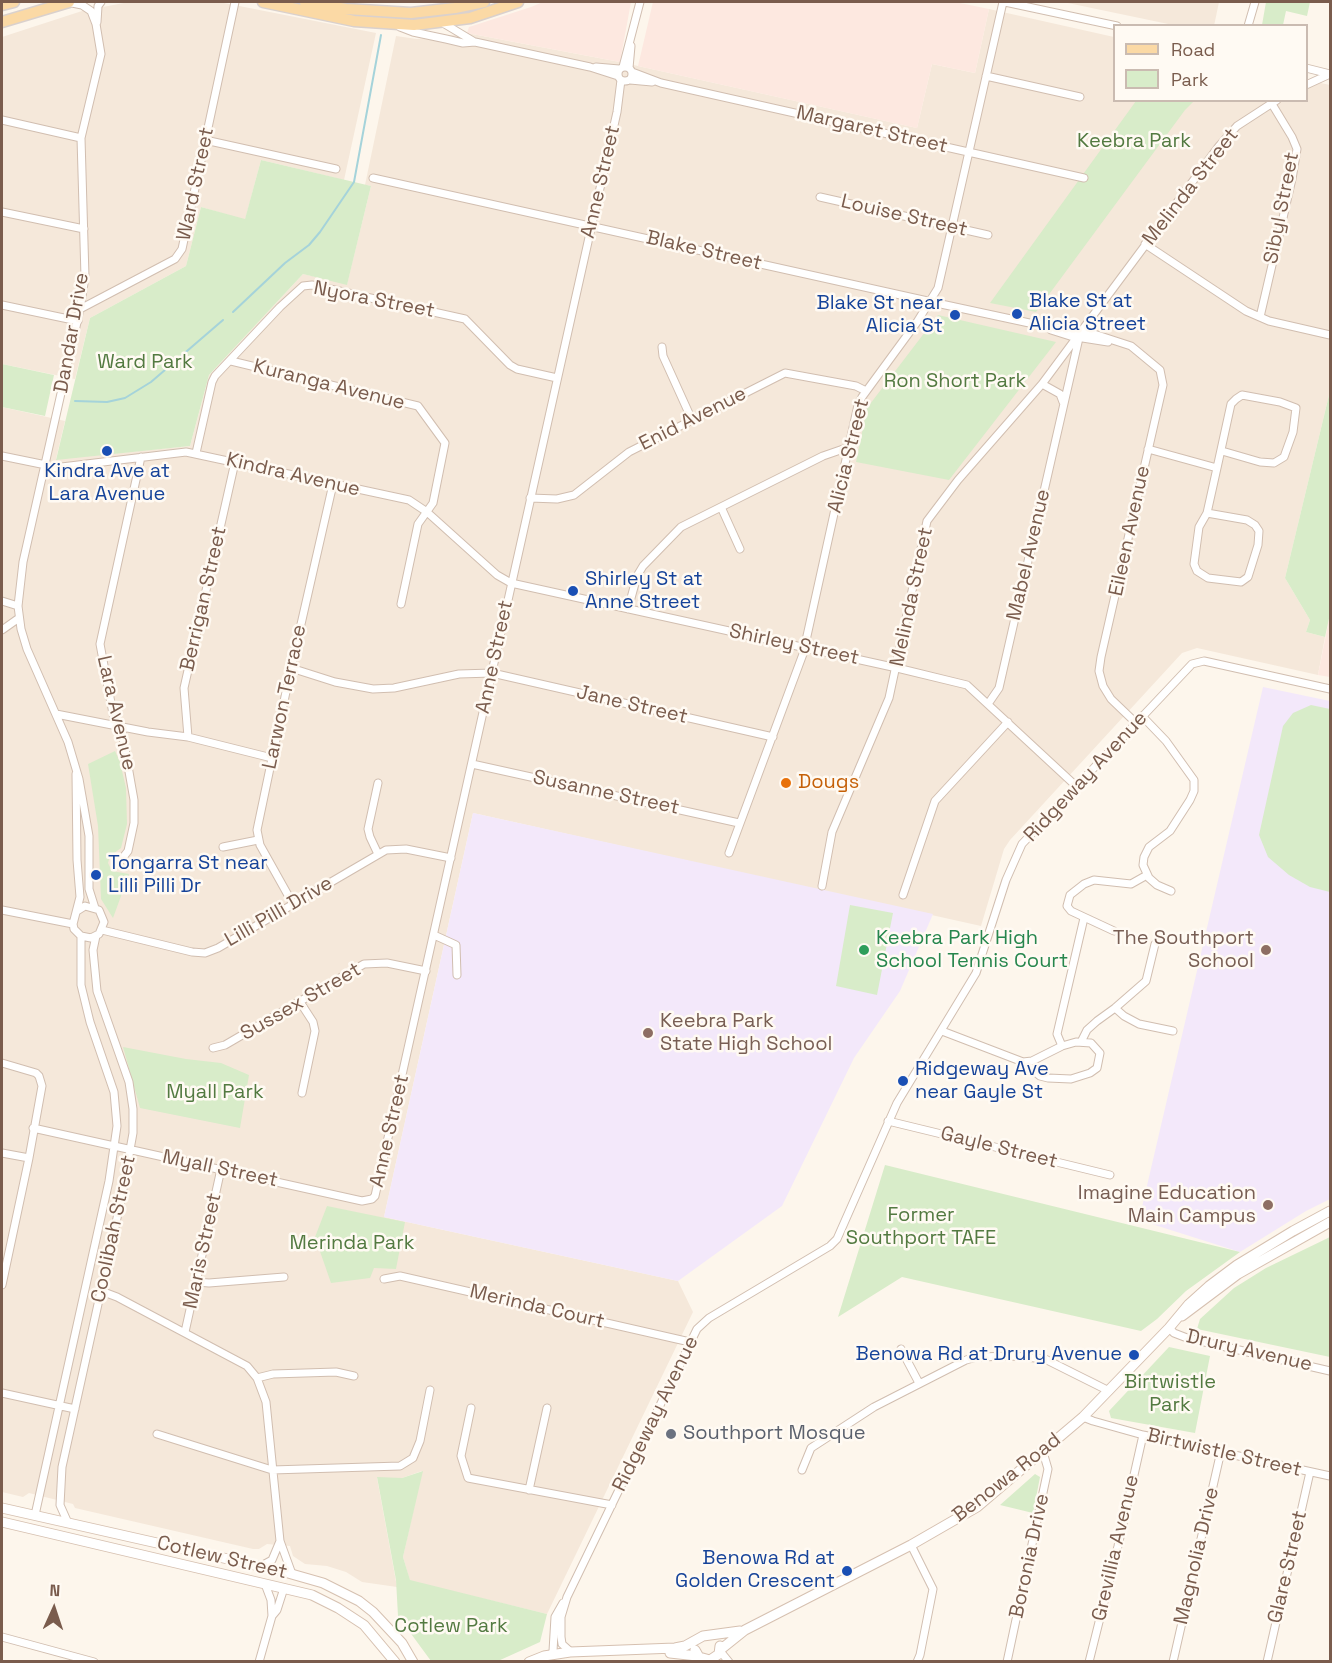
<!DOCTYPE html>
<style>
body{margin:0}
#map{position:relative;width:1332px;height:1663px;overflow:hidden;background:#fdf6ec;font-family:"Space Grotesk",sans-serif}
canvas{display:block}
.frame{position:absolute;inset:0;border:3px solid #7a5c4d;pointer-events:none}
.legend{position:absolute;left:1113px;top:24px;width:195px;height:78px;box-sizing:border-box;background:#fffaf3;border:2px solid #cabbb1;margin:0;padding:8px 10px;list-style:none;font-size:18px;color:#7a5c4d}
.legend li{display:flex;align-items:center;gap:12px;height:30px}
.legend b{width:30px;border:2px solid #cabbb1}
.north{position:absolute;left:24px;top:1579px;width:60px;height:60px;-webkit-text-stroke:4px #fffaf3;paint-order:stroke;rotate:3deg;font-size:16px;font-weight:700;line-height:24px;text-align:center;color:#7a5c4d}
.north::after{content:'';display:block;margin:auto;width:21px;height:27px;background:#7a5c4d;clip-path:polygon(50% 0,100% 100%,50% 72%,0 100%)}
</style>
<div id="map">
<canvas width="1332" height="1663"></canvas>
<div class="frame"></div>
<ul class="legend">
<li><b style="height:8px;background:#fbd9a5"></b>Road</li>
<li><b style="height:16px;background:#d8ecc9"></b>Park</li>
</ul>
<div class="north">N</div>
</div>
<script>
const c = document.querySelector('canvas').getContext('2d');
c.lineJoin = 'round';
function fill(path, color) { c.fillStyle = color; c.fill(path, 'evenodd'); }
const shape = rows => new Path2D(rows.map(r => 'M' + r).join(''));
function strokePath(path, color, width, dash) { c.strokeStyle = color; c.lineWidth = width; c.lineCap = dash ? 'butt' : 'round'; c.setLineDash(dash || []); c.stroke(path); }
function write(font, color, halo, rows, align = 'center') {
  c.font = font + ' "Space Grotesk",sans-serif'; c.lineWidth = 5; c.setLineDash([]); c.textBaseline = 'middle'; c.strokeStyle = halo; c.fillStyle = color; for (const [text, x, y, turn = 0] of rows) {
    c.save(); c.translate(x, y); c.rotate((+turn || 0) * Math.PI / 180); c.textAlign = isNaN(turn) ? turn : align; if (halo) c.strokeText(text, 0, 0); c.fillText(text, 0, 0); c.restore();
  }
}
fill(shape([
 [129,2,219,2,376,33,344,180,261,160,245,220,201,207,186,266,90,318,75,379,2,364,2,37,82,11],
 [1063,2,1219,2,1214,26,1173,25],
 [989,9,1114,37,1114,100,1306,100,1307,80,1330,85,1330,391,1285,578,1310,620,1306,632,1325,637,1318,675,1197,648,1182,653,1010,840,1004,849,981,926,473,813,384,1217,678,1281,693,1312,547,1614,410,1581,403,1557,422,1471,402,1478,377,1478,397,1587,362,1582,346,1572,327,1566,305,1564,293,1556,290,1546,267,1544,259,1549,253,1549,75,1508,73,1504,29,1493,23,1497,2,1492,2,407,65,421,56,459,190,446,209,375,303,274,347,284,371,186,365,185,396,36,417,39,467,33,620,62,917,128,932,64,975,73]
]), '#f5e8da');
fill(shape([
 [543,2,631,2,620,62,467,33,469,27,531,7],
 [653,2,955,2,989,9,975,73,932,64,917,128,638,66],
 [1330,614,1330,677,1318,675]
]), '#fde8e0');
fill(shape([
 [1263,687,1330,701,1330,1199,1306,1211,1240,1252,1139,1220],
 [473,813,933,914,900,991,854,1058,782,1206,678,1281,384,1217]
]), '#f3e8fa');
fill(shape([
 [1266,2,1310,2,1307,16,1286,11,1283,25,1262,25],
 [1136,101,1194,101,1185,110,1036,312,990,303],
 [261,160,371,186,347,285,303,274,209,375,190,446,56,460,90,318,186,266,201,207,245,219],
 [938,315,1056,342,949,480,856,462,867,408],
 [2,364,54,375,45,416,2,407],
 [1330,391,1330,614,1325,637,1306,632,1310,620,1285,578],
 [1311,705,1330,709,1330,892,1310,887,1289,875,1268,857,1259,835,1283,726,1293,713],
 [115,751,120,762,126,788,127,824,121,848,110,856,108,863,112,871,129,874,113,918,101,899,98,826,88,764],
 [850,905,893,913,877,995,836,986],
 [123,1047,186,1059,221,1063,249,1075,240,1128,140,1108],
 [885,1165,1240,1252,1186,1291,1157,1319,1141,1331,902,1277,838,1317],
 [327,1206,405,1222,396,1269,374,1268,370,1278,331,1283,315,1237],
 [1330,1237,1330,1357,1197,1329,1200,1319,1234,1288,1266,1268],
 [1169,1347,1210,1356,1195,1433,1111,1418,1109,1411],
 [423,1471,403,1557,410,1580,547,1614,540,1642,498,1661,431,1661,398,1616,396,1580,377,1477,402,1478],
 [1035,1474,1040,1477,1033,1513,1000,1505]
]), '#d8ecc9');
strokePath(shape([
 [233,312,285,263,309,245,320,232,354,182,381,35],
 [75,401,107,402,125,398,151,382,223,320]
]), '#a5d3da', 2);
const minor = shape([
 [67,2,82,5,91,11,96,24,101,54,81,138,85,277,80,309,23,562,18,606,21,629,27,649,68,742,79,779,89,836,89,889,95,908],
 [1005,2,1117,26],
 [97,22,98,6,101,2],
 [443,23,473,41],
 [1248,26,1255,2],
 [400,27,413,32,446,39,463,43,475,42,590,67,618,76],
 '618 74a7 7 0 1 1 14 0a7 7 0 1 1-14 0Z',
 [596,67,619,69],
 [623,67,640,2],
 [629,68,631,46],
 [1306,68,1330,74],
 [632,72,661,83,1084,178],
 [986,76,1080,97],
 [630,80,652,82],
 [1306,85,1330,74],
 [2,120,81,138],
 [205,140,336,169],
 [373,178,941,304,1034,324,1091,333,1131,346,1160,370,1163,385,1101,657,1099,671,1103,686,1111,699,1136,723],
 [820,197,988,235],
 [2,212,84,229],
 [1145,244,1246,311,1269,321,1330,335],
 [2,305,78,321],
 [80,309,175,259,182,249,235,2],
 [1260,317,1292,179,1297,149,1292,137,1272,104],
 [1051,330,1070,336,1108,342],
 [662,347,663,356,692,420],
 [231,361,418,406,445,443,433,503,418,524,401,604],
 [1042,384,1060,394,1063,402],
 [1148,449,1217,468,1207,513,1199,527,1194,564,1197,571,1208,578,1241,582,1248,577,1258,545,1259,531,1255,525,1247,520,1207,513],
 [196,453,212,382,215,376,280,307,303,286,312,285,465,319,510,365,517,369,557,378],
 [2,456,46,465],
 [1217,468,1231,404,1236,399,1242,395,1280,402,1296,408,1293,432,1284,457,1274,463,1260,462,1222,451],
 [45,469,186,452,409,500,427,512,497,575,511,583,897,668,967,685,1076,786],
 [530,498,557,499,574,495,629,452,785,373,856,386,866,391],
 [721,507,740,549],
 [2,601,18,606],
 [628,609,637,576,643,566,681,527,823,456,849,447],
 [2,630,19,618],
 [291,668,335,682,373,689,394,688,459,674,492,673,773,737],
 [988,704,999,688,1079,338],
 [56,714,148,732,188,737,272,758],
 [1142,716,1166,741,1194,780,1194,791,1190,800,1170,831,1149,847,1144,857,1143,865,1149,878,1157,885,1171,891],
 [188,737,184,688,235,462],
 [472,764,739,823],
 [76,774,77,860,80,897,73,924,74,929,81,936,91,938,99,934,104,922,99,910,85,906,77,911],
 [378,783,368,829,370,837,378,854],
 [223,847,258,840],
 [729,853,803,654,858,405,862,397,917,322,938,288,1003,2],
 [120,861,128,851,134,823,134,800,122,732,114,719,100,644,141,457],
 [822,886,832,832,889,698,927,521,958,480,1042,384,1219,146,1237,126,1277,100],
 [903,895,935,801,1008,722],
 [293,904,260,845,257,830,291,668,333,484],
 [2,910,73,924],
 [102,930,192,952,205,953,218,948,386,850,406,849,451,858],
 [1114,931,1071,911,1067,906,1070,895,1084,884,1094,880,1131,884,1147,875],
 [434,935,456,945,457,975],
 [300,1002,313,1022,315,1031,302,1093],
 [1115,1008,1124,1016,1139,1024,1173,1031],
 [942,1031,1023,1062,1040,1076,1048,1078,1071,1079,1090,1073,1097,1068,1100,1053,1091,1043,1076,1042,1062,1046,1032,1061,1023,1062],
 [1081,1042,1087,1030,1097,1021,1115,1008,1146,981,1155,944],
 [1062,1046,1057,1034,1084,918],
 [213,1048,225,1045,364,964,387,963,426,971],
 [2,1063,36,1073,39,1076,42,1086,29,1158,2,1285],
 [888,1121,1110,1175],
 [33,1128,362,1201,372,1199,375,1196,617,112,621,80],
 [2,1153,29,1158],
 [384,1279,400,1276,690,1342],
 [197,1282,209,1283,284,1277],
 [101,1291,117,1297,247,1366,257,1378,266,1402,280,1541,292,1574],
 [1169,1328,1174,1333,1187,1338,1330,1371],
 [185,1332,221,1169],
 [901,1349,919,1383],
 [257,1378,273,1374,336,1372,354,1376],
 [2,1393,75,1409],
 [471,1408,461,1456,468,1478,612,1505],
 [1083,1417,1093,1421,1143,1435,1330,1476],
 [157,1434,272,1470,400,1466,413,1458,420,1441,430,1390],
 [802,1470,811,1448,874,1407,966,1360,977,1357,1014,1356,1045,1359,1109,1391],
 [529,1490,547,1408],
 [35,1515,109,1181,117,1126,114,1092,90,1022,81,985,81,936],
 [68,1523,60,1505,62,1467,121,1200,133,1133,133,1109,129,1082,97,991,93,950,96,936],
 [911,1545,933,1589,920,1655,917,1662],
 [261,1566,272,1560,280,1541],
 [272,1616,277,1610,284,1588],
 [2,1637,94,1662],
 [720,1651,729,1662],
 [571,1652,562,1644,561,1637,561,1617,567,1597,697,1329,709,1318,830,1246,837,1239,897,1103,976,973,1006,880,1022,844,1192,664,1204,661,1330,689],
 [551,1655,553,1651,555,1617,563,1603],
 [259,1662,272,1616,271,1600,265,1584],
 [1007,1662,1048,1469,1043,1452],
 [1089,1662,1118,1546,1143,1435],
 [1173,1662,1221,1451],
 [1267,1662,1310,1472]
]);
const secondary = shape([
 [1182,1316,1238,1274,1330,1222],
 [2,1508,281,1571,323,1583,359,1601,373,1612,402,1643,413,1662],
 [2,1522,312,1595,338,1608,364,1625,395,1662],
 [695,1650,699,1657,710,1660,719,1654,720,1646],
 [720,1650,745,1630,911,1545,977,1507,1083,1417,1169,1328,1189,1304,1209,1286,1237,1265,1293,1231,1330,1211],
 [670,1653,697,1656],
 [529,1662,544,1656,570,1652,675,1648,685,1646,703,1636,740,1631]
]);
const primary = shape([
 [263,2,354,21,414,25,470,18,518,2],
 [305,2,346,9,411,13,455,8,484,2],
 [2,5,14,2],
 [2,22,69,2]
]);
strokePath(minor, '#d1beb0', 9);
strokePath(secondary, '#d6c0b0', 11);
strokePath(primary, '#dad1cd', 13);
strokePath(minor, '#fff', 7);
strokePath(secondary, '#fff', 9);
strokePath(primary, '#fbd9a5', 10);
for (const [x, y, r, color] of [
 [1017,314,6,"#1a4fb4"],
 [955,315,6,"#1a4fb4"],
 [107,451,6,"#1a4fb4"],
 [573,591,6,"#1a4fb4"],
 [786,783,6,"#e8710a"],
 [96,875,6,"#1a4fb4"],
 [864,950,6,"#2e9e5b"],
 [1266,950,6,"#8d6e63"],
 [648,1033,6,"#8d6e63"],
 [903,1081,6,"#1a4fb4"],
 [1268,1205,6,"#8d6e63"],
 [1134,1355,6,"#1a4fb4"],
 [671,1434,6,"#6b7280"],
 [847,1571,6,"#1a4fb4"]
]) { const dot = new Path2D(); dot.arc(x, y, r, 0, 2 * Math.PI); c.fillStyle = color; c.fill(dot); strokePath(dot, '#fffaf3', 2); }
write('20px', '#7a5c4d', '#fffaf3', [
 ["Margaret Street",872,130,13],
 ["Anne Street",601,182,-77],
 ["Ward Street",196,184,-78],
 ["Melinda Street",1191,187,-52],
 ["Sibyl Street",1282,208,-79],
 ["Louise Street",904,216,13],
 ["Blake Street",704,251,13],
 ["Nyora Street",374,300,11],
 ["Dandar Drive",72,333,-80],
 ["Kuranga Avenue",329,385,14],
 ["Enid Avenue",693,419,-27],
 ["Alicia Street",849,456,-76],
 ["Kindra Avenue",293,475,13],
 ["Eileen Avenue",1130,531,-78],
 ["Mabel Avenue",1029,555,-77],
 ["Melinda Street",912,597,-78],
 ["Berrigan Street",204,599,-77],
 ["Shirley Street",794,645,12],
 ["Anne Street",495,657,-78],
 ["Larwon Terrace",285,697,-78],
 ["Jane Street",632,705,13],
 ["Lara Avenue",116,713,77],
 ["Ridgeway Avenue",1086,777,-47],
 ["Susanne Street",606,793,12],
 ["Lilli Pilli Drive",279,912,-30],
 ["Sussex Street",301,1002,-30],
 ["Anne Street",390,1131,-77],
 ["Gayle Street",999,1148,14],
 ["Myall Street",220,1169,12],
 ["Coolibah Street",114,1229,-78],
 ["Maris Street",203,1251,-78],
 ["Merinda Court",537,1307,13],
 ["Drury Avenue",1249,1351,13],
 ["Ridgeway Avenue",656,1414,-64],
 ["Birtwistle Street",1224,1453,13],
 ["Benowa Road",1007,1478,-38],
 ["Grevillia Avenue",1116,1548,-77],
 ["Boronia Drive",1030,1556,-78],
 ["Magnolia Drive",1197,1556,-77],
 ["Cotlew Street",222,1558,13],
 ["Glare Street",1288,1567,-77]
]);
write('20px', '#537a41', '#fffaf3', [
 ["Keebra Park",1134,142],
 ["Ward Park",145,363],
 ["Ron Short Park",955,382],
 ["Myall Park",215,1093],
 ["Former",921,1216],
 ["Southport TAFE",921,1239],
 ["Merinda Park",352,1244],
 ["Birtwistle",1170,1383],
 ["Park",1170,1406],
 ["Cotlew Park",451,1627]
]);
write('20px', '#164399', '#fffaf3', [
 ["Blake St at",1029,302],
 ["Alicia Street",1029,325],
 ["Blake St near",943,304,"right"],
 ["Alicia St",943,327,"right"],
 ["Kindra Ave at",107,472,"center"],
 ["Lara Avenue",107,495,"center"],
 ["Shirley St at",585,580],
 ["Anne Street",585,603],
 ["Tongarra St near",108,864],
 ["Lilli Pilli Dr",108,887],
 ["Ridgeway Ave",915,1070],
 ["near Gayle St",915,1093],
 ["Benowa Rd at Drury Avenue",1122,1355,"right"],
 ["Benowa Rd at",835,1559,"right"],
 ["Golden Crescent",835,1582,"right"]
], 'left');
write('20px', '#c56008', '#fffaf3', [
 ["Dougs",798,783]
], 'left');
write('20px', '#27864d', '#fffaf3', [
 ["Keebra Park High",876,939],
 ["School Tennis Court",876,962]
], 'left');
write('20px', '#785e54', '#fffaf3', [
 ["The Southport",1254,939],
 ["School",1254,962],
 ["Keebra Park",660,1022,"left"],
 ["State High School",660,1045,"left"],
 ["Imagine Education",1256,1194],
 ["Main Campus",1256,1217]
], 'right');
write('20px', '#5b616d', '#fffaf3', [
 ["Southport Mosque",683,1434]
], 'left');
</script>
